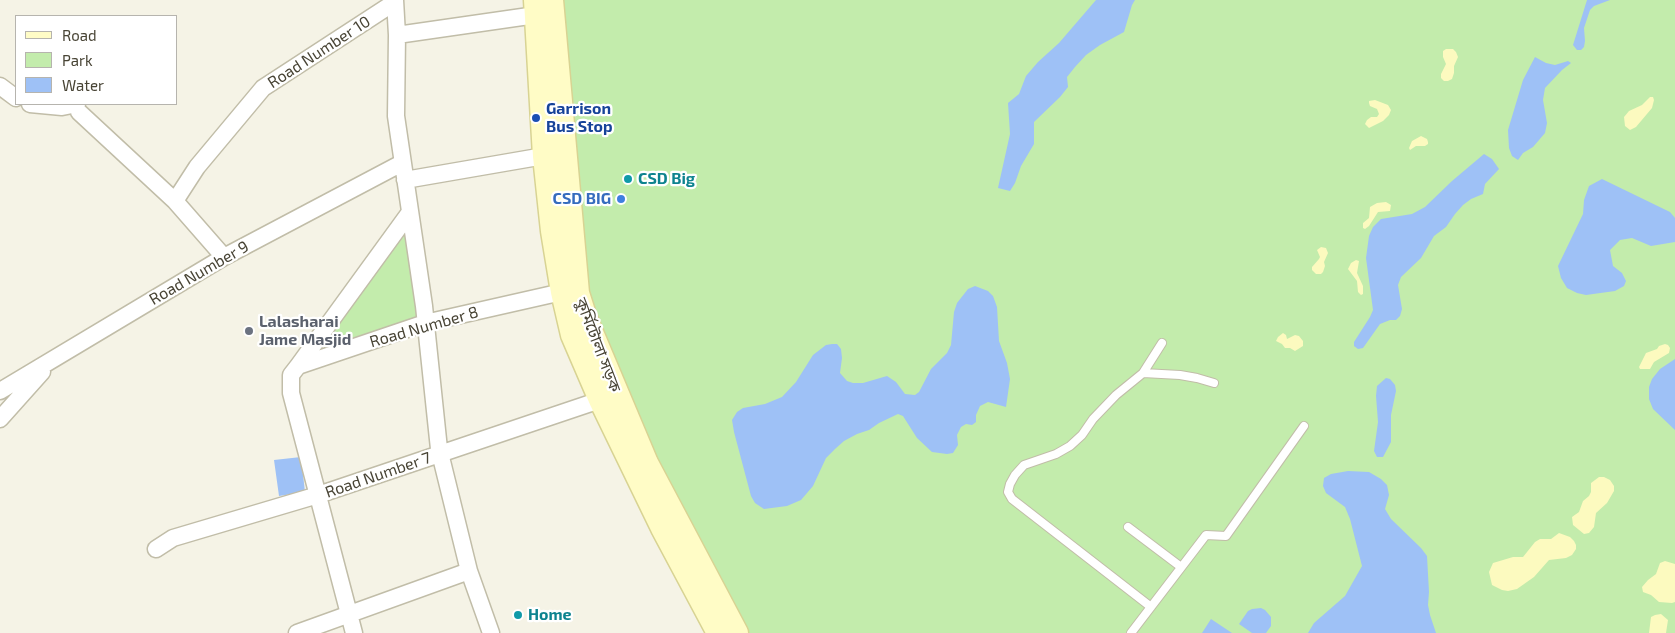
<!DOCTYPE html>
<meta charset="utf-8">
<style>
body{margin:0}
#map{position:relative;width:1675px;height:633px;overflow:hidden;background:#f5f3e6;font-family:"Exo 2",sans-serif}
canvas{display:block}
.legend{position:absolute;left:15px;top:15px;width:162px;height:90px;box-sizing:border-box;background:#fff;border:1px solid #b6b4ae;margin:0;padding:6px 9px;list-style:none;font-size:15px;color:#484435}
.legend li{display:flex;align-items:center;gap:10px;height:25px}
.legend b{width:25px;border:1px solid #b6b4ae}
</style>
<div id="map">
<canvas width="1675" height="633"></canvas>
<ul class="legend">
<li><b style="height:6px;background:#fffcc6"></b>Road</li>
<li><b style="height:14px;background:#c3ecac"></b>Park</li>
<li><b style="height:14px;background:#9ec1f6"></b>Water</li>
</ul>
</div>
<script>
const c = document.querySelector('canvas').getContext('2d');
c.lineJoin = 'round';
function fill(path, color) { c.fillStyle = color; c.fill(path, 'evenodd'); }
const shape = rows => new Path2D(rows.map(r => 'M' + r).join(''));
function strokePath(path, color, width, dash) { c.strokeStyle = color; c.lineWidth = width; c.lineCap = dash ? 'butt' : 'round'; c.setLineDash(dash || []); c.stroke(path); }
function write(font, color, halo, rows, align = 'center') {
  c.font = font + ' "Exo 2","Noto Sans Bengali",sans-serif'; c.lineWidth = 4.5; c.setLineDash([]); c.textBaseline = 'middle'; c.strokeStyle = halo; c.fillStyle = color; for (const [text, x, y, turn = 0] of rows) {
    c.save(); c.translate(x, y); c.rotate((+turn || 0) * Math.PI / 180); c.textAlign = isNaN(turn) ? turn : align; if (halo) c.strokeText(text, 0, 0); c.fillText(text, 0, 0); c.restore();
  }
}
fill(shape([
 [558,0,1675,0,1675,633,749,633,693,536,590,310],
 [407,221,422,320,306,359]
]), '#c3ecac');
fill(shape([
 [1446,49,1453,49,1456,52,1458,57,1454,66,1454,73,1452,79,1448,81,1444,81,1441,78,1441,74,1446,64,1443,57,1443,51],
 [1650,97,1653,97,1654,100,1652,108,1636,127,1630,130,1625,126,1624,117,1629,111,1642,105],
 [1375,100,1388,105,1391,110,1389,115,1383,121,1369,128,1365,124,1367,120,1371,117,1377,117,1379,114,1377,109,1370,106,1369,103,1369,101],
 [1421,136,1427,139,1428,142,1428,144,1425,146,1416,146,1410,150,1409,148,1412,141],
 [1386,202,1391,205,1390,211,1378,212,1369,226,1365,229,1363,228,1363,223,1369,218,1370,207,1377,203],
 [1321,247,1326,248,1328,253,1324,262,1325,266,1323,272,1321,274,1316,274,1312,270,1312,267,1319,259,1320,257,1317,250],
 [1356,260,1359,261,1357,273,1363,286,1363,294,1361,295,1358,292,1357,281,1348,269,1351,263],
 [1283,333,1286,335,1287,339,1295,335,1299,336,1303,341,1303,346,1295,351,1290,348,1285,348,1282,344,1276,341,1278,337],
 [1665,344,1668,345,1670,348,1669,353,1654,362,1650,369,1640,369,1639,367,1646,353,1657,349,1659,346],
 [1599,477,1604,477,1610,480,1614,486,1614,491,1607,503,1596,513,1594,527,1589,533,1584,534,1573,525,1572,517,1579,512,1583,501,1589,496,1591,492,1591,483],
 [1559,533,1570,537,1574,541,1576,545,1576,549,1572,555,1566,558,1549,560,1534,577,1517,589,1508,591,1502,590,1492,585,1489,572,1493,563,1513,557,1523,557,1535,542,1540,539,1551,539],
 [1665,561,1675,564,1675,602,1672,603,1659,602,1651,595,1643,592,1642,587,1648,580,1656,574,1660,563],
 [1661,614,1668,620,1666,633,1649,633,1651,617,1655,615]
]), '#fcfabf');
fill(shape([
 [1096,0,1135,0,1132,5,1124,32,1100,45,1086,55,1075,67,1067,77,1068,87,1060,97,1034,122,1034,144,1021,166,1015,183,1010,191,998,188,1010,134,1008,103,1019,94,1026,76,1038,62,1059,43],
 [1587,0,1610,0,1594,6,1590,10,1584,28,1585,41,1584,47,1581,50,1577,50,1573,45],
 [1535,57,1546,63,1555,65,1568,61,1571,63,1562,70,1545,88,1543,100,1547,123,1545,133,1533,147,1523,153,1518,160,1512,156,1509,148,1508,130,1523,80],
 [1484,154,1492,159,1499,169,1485,184,1483,194,1471,199,1463,205,1455,214,1446,227,1434,236,1421,258,1401,277,1398,285,1402,309,1400,316,1396,320,1390,320,1380,324,1363,348,1358,349,1354,346,1354,342,1370,317,1373,310,1366,258,1369,236,1373,227,1381,219,1412,214,1425,207,1452,181],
 [1602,179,1670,212,1675,218,1675,242,1651,246,1632,238,1620,240,1610,250,1613,266,1622,273,1626,281,1624,286,1615,291,1586,295,1577,293,1567,288,1561,278,1558,266,1583,214,1584,200,1589,186],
 [975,286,988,291,993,296,997,307,999,341,1007,363,1010,379,1006,407,988,402,980,406,976,415,976,422,972,425,966,424,961,427,957,435,958,445,953,453,947,454,932,452,917,438,903,416,898,414,879,423,869,430,857,434,844,441,835,449,826,458,813,486,801,500,787,506,764,509,755,503,751,496,734,432,732,420,737,412,743,408,765,404,782,397,796,382,813,355,826,345,832,344,837,344,841,349,842,358,840,373,847,381,853,383,863,383,887,376,896,382,905,394,915,395,919,392,931,369,947,353,951,345,954,312,957,303,968,289],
 [1675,359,1675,430,1653,409,1649,399,1649,387,1652,379,1660,369],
 [1386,378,1390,379,1395,385,1396,391,1391,415,1391,442,1383,457,1377,457,1374,451,1378,422,1376,396,1377,386],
 [301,457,305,492,279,496,274,460],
 [1348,471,1369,472,1381,479,1387,485,1389,495,1385,509,1391,519,1421,548,1427,556,1429,592,1428,605,1430,615,1436,633,1308,633,1314,623,1345,596,1362,566,1350,519,1345,507,1326,493,1323,486,1324,478,1331,474],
 [1261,608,1265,610,1271,617,1271,626,1266,633,1252,633,1239,624,1248,611,1252,609],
 [1211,619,1232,633,1202,633]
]), '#9ec1f6');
const service = shape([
 [1143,373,1162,343],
 [1128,527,1181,567],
 [1151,607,1012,499,1008,492,1010,484,1015,475,1024,465,1056,454,1070,446,1082,435,1093,419,1116,395,1143,373,1180,375,1197,378,1214,383],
 [1131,633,1206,535,1226,536,1304,426]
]);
const minor = shape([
 [395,0,397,35,396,116,424,306,439,449,469,571,491,633],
 [397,35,536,15],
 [0,86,16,98],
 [30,104,62,107,77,104],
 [79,112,175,201],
 [405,180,544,156],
 [410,212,298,366,425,323,562,292],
 [224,257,175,201,197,167,263,88,395,2],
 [298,366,291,375,291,393,354,633],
 [0,391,224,257,402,163],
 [0,419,42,372],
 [156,549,173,538,318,495,600,400],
 [297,633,469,571]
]);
const secondary = shape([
 [535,0,544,156,552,231,562,292,572,335,600,400,662,528,718,633],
 [552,0,578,293,586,318,647,463,737,633]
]);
strokePath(service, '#c1bda8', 10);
strokePath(minor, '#c1bda8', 19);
strokePath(secondary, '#d8d393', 25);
strokePath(service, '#fff', 8);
strokePath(minor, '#fff', 16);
strokePath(secondary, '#fffcc6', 22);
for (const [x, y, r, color] of [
 [536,118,5,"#1a4fb4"],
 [628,179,5,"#0f9aa8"],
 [621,199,5,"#3f7fe0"],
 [249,331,5,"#6b7280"],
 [518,615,5,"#0f9aa8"]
]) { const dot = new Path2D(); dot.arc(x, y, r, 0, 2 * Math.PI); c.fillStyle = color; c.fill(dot); strokePath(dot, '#fff', 2); }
write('16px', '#484435', '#fff', [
 ["Road Number 10",319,52,-33],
 ["Road Number 9",199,273,-30],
 ["Road Number 8",424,327,-16],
 ["কুর্মিটোলা সড়ক",598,345,69],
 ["Road Number 7",378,475,-19]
]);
write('bold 16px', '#164399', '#fff', [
 ["Garrison",546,109],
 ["Bus Stop",546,127]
], 'left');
write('bold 16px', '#0d838f', '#fff', [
 ["CSD Big",638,179],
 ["Home",528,615]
], 'left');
write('bold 16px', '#366cbe', '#fff', [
 ["CSD BIG",611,199]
], 'right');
write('bold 16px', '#5b616d', '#fff', [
 ["Lalasharai",259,322],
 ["Jame Masjid",259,340]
], 'left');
</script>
